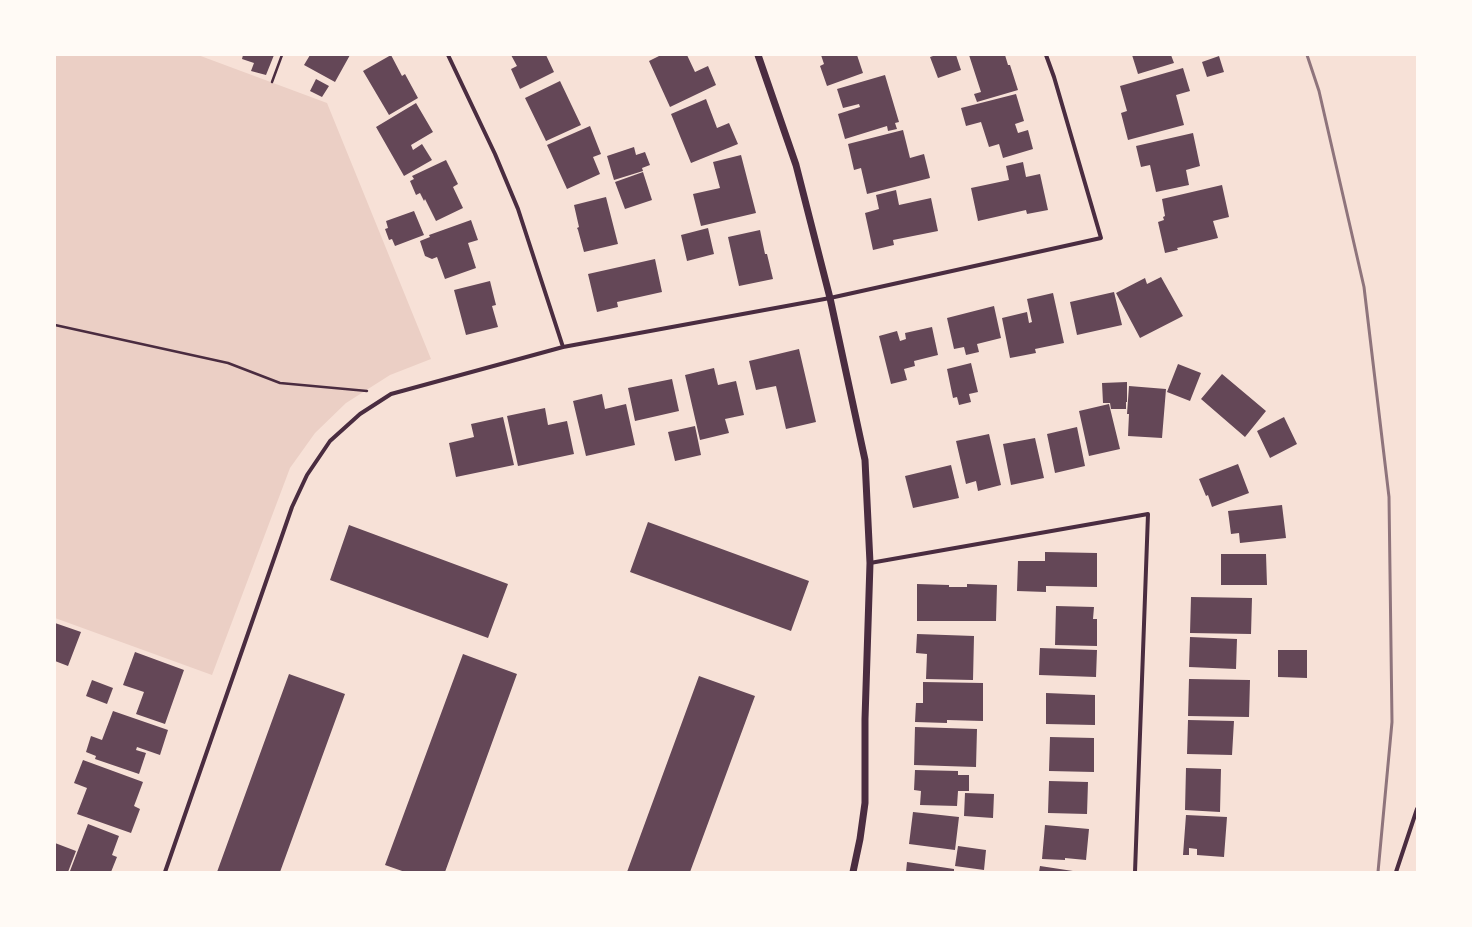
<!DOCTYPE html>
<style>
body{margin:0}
#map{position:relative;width:1472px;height:927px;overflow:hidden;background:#f7e1d7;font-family:"Nunito Sans",sans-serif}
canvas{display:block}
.frame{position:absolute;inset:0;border:56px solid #fffaf5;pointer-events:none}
</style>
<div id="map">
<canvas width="1472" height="927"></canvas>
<div class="frame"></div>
</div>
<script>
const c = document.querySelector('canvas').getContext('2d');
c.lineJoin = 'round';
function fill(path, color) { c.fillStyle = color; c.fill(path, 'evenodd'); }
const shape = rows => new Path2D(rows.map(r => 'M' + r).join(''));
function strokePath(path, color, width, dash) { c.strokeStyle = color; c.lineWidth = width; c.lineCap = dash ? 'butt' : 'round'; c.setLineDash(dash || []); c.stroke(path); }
fill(shape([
 [55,55,198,55,327,103,431,359,390,375,346,403,315,433,290,468,212,675,55,618]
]), '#ebcfc5');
fill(shape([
 [243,55,274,55,266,75,251,71,254,63,242,59],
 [310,55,350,55,335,82,304,65],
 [391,55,402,76,405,74,418,98,389,115,363,71],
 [511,55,546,55,554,72,520,89,511,69,517,66],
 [661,55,687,55,695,72,708,66,716,85,670,107,649,61],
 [821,55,857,55,863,73,827,86,820,66,824,64],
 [936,55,956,55,961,70,938,78,930,57],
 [969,55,1005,55,1008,65,1010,65,1018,90,977,102,974,94,981,92],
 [1132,55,1171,55,1174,63,1138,74],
 [1219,56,1224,72,1207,77,1202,62],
 [1183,68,1190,91,1176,95,1184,125,1128,140,1121,113,1127,111,1120,86],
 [885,75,899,122,895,123,897,129,888,131,887,126,845,139,838,114,860,107,859,104,843,108,837,89],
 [316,79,329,86,322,97,310,91],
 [560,81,581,125,546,141,525,98],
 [1016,94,1024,121,1015,124,1018,133,1028,130,1033,149,1003,158,999,144,989,147,981,122,966,126,961,108],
 [706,99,717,128,729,123,738,144,691,163,671,114],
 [416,103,433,132,411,145,413,150,422,144,432,160,404,176,376,127],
 [590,126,601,154,593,157,600,174,567,189,547,145],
 [903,130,910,158,924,154,930,178,867,194,861,168,854,170,848,144],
 [1193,133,1200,166,1186,170,1189,185,1156,192,1150,165,1141,167,1136,146],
 [634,147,636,155,645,152,650,165,642,168,643,171,614,180,607,156],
 [741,155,756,213,701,226,693,194,720,188,713,162],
 [446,160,458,184,453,187,463,208,436,221,425,199,424,201,420,193,416,195,410,181,414,179,412,176],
 [1023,162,1026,177,1040,174,1048,210,1027,214,1026,210,978,221,971,188,1009,180,1006,166],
 [643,172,652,200,625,209,615,182],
 [1222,185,1229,217,1213,221,1218,238,1177,248,1178,250,1165,253,1158,222,1164,220,1163,217,1165,216,1162,199],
 [896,190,899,205,931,198,938,231,893,240,894,245,873,250,865,213,879,209,876,195],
 [606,197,618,244,584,252,578,230,577,228,579,227,574,205],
 [414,211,424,235,395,246,392,239,389,240,385,229,388,228,386,221],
 [471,220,478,240,468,243,476,268,445,279,437,257,432,259,425,256,420,241,430,237,429,235],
 [708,228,714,254,687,261,681,235],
 [760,230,765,254,767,254,773,279,739,286,728,237],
 [655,259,662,292,617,302,618,307,597,312,588,274],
 [1161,277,1183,316,1140,338,1116,293,1145,278,1147,284],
 [490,281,496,305,492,306,498,327,466,335,454,290],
 [1114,292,1122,325,1077,335,1070,302],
 [1053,293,1064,343,1035,349,1036,353,1010,358,1002,318,1027,312,1029,323,1032,322,1027,299],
 [994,306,1001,338,977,344,979,352,966,355,964,347,954,349,947,318],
 [932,327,938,355,914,361,915,366,904,369,907,380,891,384,879,336,897,331,900,341,906,339,905,333],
 [799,349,816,422,786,429,776,386,756,390,749,361],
 [971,363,978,392,969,394,971,402,959,405,957,397,953,398,947,369],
 [1178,364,1201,373,1190,401,1167,392],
 [714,368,718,385,736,381,744,415,725,419,729,433,700,440,685,375],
 [1222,374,1266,411,1245,437,1201,399],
 [672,379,679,411,635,421,628,388],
 [1127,382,1127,402,1126,402,1126,409,1111,409,1110,403,1103,403,1102,383],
 [1129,386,1166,389,1162,438,1128,436,1129,414,1127,414],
 [602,394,605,409,626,404,635,445,586,456,573,401],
 [1109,404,1120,449,1089,456,1079,411],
 [545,408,548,425,567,421,574,454,518,466,507,416],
 [503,417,514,465,456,477,449,443,474,437,471,424],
 [1284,417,1297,444,1270,458,1257,431],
 [695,426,701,455,675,461,668,432],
 [1077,427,1085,466,1055,473,1047,434],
 [989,434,1001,485,978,491,976,481,966,484,956,441],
 [1035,438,1044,478,1011,485,1003,444],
 [1238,464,1249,493,1212,507,1208,495,1206,496,1199,479],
 [951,465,959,498,913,508,905,476],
 [1282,505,1286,538,1240,543,1239,533,1231,534,1228,511],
 [648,522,809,581,791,631,630,572],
 [349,525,508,584,488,638,330,580],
 [1045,552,1097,553,1097,587,1046,586,1046,592,1017,591,1018,561,1045,561],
 [1221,554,1266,554,1267,585,1221,585],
 [917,584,949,585,949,587,967,587,967,584,997,585,996,621,917,621],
 [1191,597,1252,598,1251,634,1190,633],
 [1056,606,1094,607,1093,619,1097,619,1097,646,1055,645],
 [55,623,81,632,68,666,55,661],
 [917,634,974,636,973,680,926,679,927,654,916,653],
 [1190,637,1237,639,1236,669,1189,667],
 [1040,648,1097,650,1096,677,1039,675],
 [1278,650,1307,650,1307,678,1278,677],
 [135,652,184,670,165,724,136,714,144,692,123,685],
 [463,654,517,674,445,872,405,872,385,865],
 [289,674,345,694,280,872,217,872],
 [699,676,755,696,690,872,627,872],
 [1189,679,1250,680,1249,717,1188,716],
 [92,680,113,688,107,704,86,696],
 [923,682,983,683,983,721,947,720,947,723,915,722,916,703,923,703],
 [1046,693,1095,695,1095,725,1046,724],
 [113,711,168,730,160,755,137,747,136,750,146,753,139,774,95,759,96,756,86,752,91,736,102,740],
 [1188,720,1234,721,1232,755,1187,754],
 [915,727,977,729,976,767,914,765],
 [1050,737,1094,738,1094,772,1049,771],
 [83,760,143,782,134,806,140,809,131,833,77,814,87,788,74,783],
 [1186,768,1221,769,1220,812,1185,810],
 [915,770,958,771,958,775,969,775,969,791,958,791,957,806,920,805,921,791,914,790],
 [1049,781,1088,782,1087,814,1048,813],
 [965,793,994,794,993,818,964,816],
 [913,812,959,817,955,850,909,844],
 [1186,815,1227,817,1224,857,1197,855,1197,849,1189,848,1189,855,1183,855],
 [88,824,119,836,112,855,117,857,111,872,70,871],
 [1045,825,1089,829,1086,860,1065,858,1065,860,1042,859],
 [55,843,76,851,68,872,55,872],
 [958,846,986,850,984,870,955,866],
 [907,862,954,869,954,872,906,872],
 [1040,866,1073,871,1073,872,1039,872]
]), '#644757');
strokePath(shape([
 [272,82,282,55],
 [55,325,228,363,280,383,367,391]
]), '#4a2c40', 2.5);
strokePath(shape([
 [448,55,495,154,518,209,563,347],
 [870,563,1148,514,1135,872],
 [165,872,292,507,307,475,330,441,360,414,391,394,563,347,830,298,1101,238,1054,77,1046,55],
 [1396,872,1417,809]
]), '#4a2c40', 4);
strokePath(shape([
 [758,55,796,165,830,298,865,460,870,563,865,719,865,803,860,839,853,872]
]), '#4a2c40', 7);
strokePath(shape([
 [1307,55,1319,91,1364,287,1389,497,1392,722,1378,872]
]), '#8f747c', 3);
</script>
